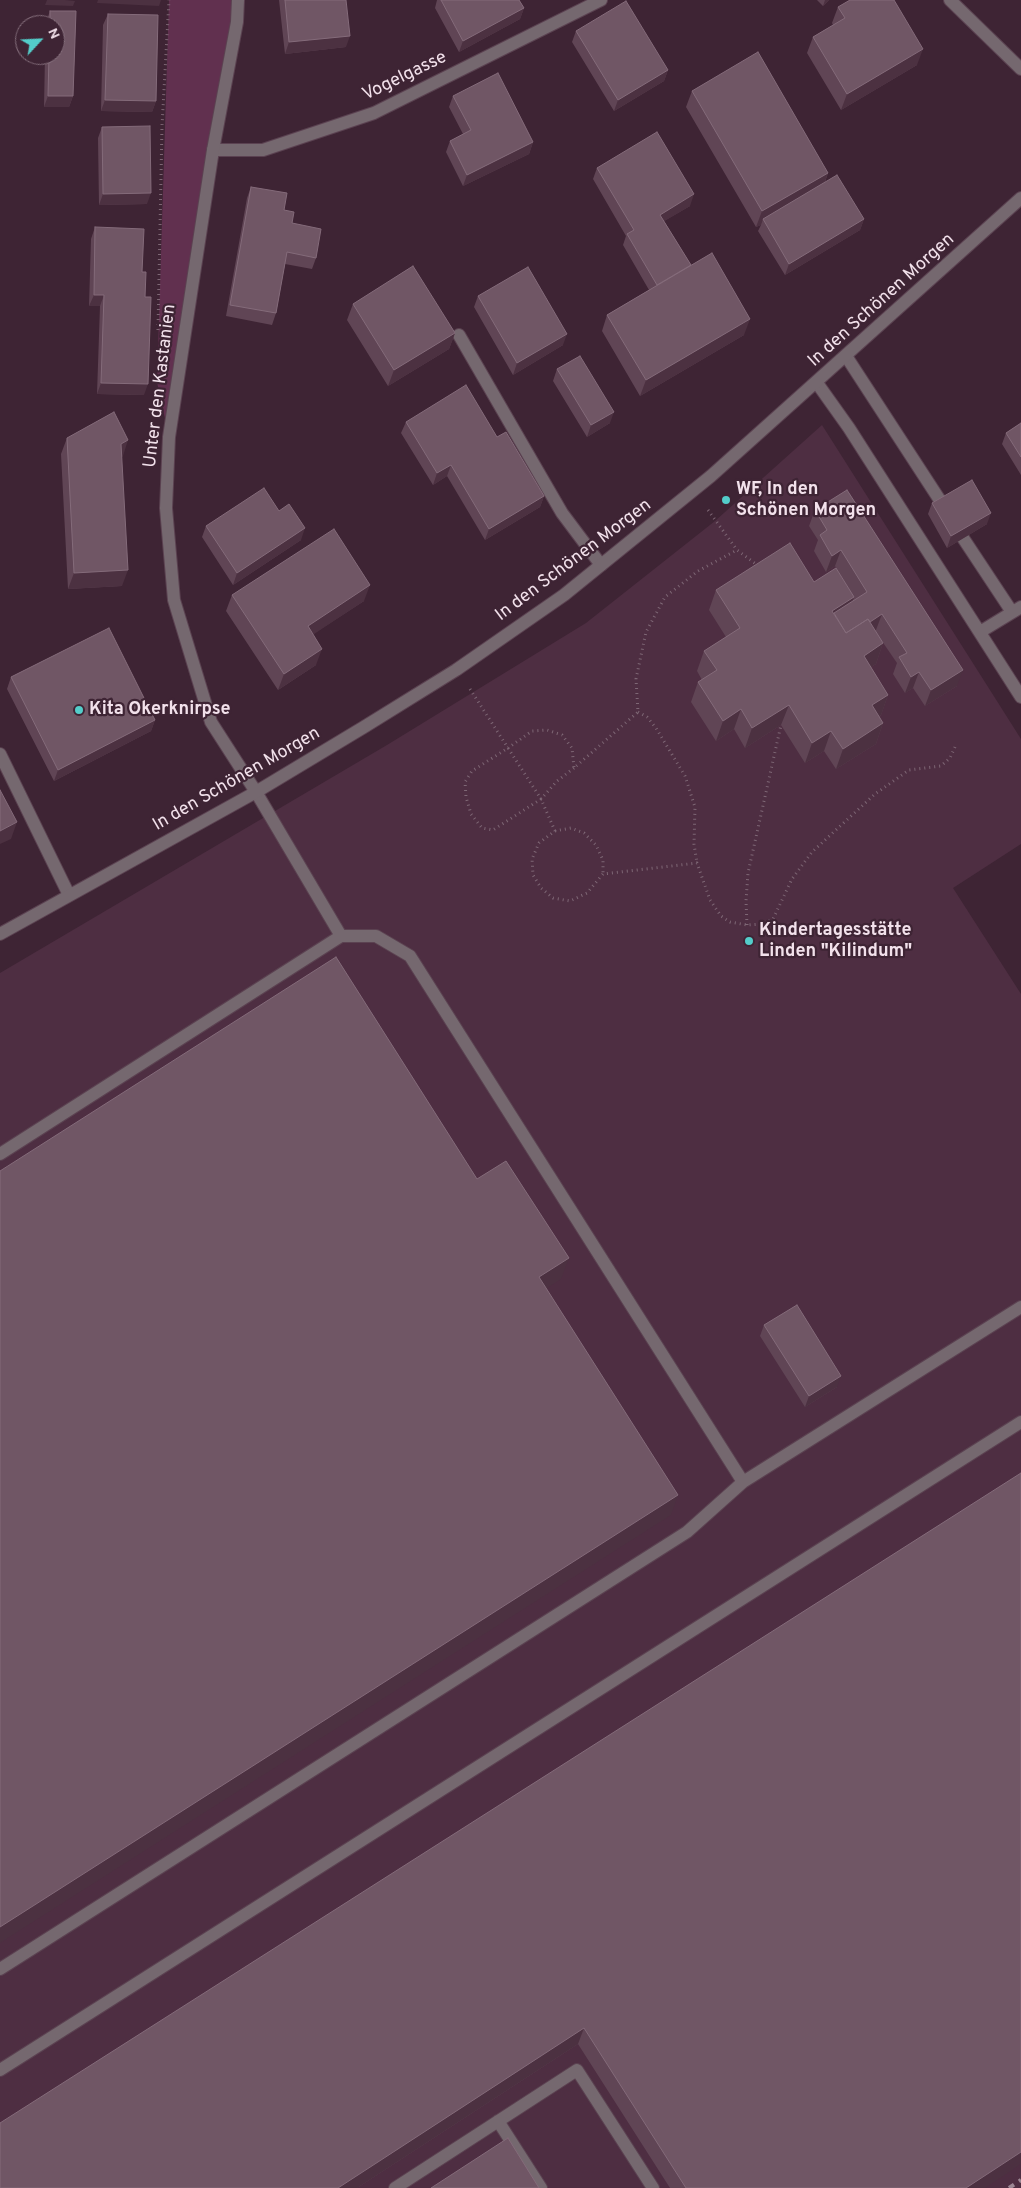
<!DOCTYPE html>
<meta charset="utf-8">
<style>
body{margin:0}
#map{position:relative;width:1021px;height:2188px;overflow:hidden;background:#3e2434;font-family:Overpass,sans-serif}
canvas{display:block}
.north{position:absolute;left:15px;top:15px;width:50px;height:50px;box-sizing:border-box;background:#3e2434;border:1px solid #86707d;border-radius:50%;rotate:65deg;font-size:14px;font-weight:700;line-height:20px;text-align:center;color:#f2e1eb}
.north::after{content:'';display:block;margin:auto;width:18px;height:22px;background:#53cdca;clip-path:polygon(50% 0,100% 100%,50% 72%,0 100%)}
</style>
<div id="map">
<canvas width="1021" height="2188"></canvas>
<div class="north">N</div>
</div>
<script>
const c = document.querySelector('canvas').getContext('2d');
c.lineJoin = 'round';
function fill(path, color) { c.fillStyle = color; c.fill(path, 'evenodd'); }
const shape = rows => new Path2D(rows.map(r => 'M' + r).join(''));
function strokePath(path, color, width, dash) { c.strokeStyle = color; c.lineWidth = width; c.lineCap = dash ? 'butt' : 'round'; c.setLineDash(dash || []); c.stroke(path); }
function write(font, color, halo, rows, align = 'center') {
  c.font = font + ' Overpass,sans-serif'; c.lineWidth = 4.5; c.setLineDash([]); c.textBaseline = 'middle'; c.strokeStyle = halo; c.fillStyle = color; for (const [text, x, y, turn = 0] of rows) {
    c.save(); c.translate(x, y); c.rotate((+turn || 0) * Math.PI / 180); c.textAlign = isNaN(turn) ? turn : align; if (halo) c.strokeText(text, 0, 0); c.fillText(text, 0, 0); c.restore();
  }
}
fill(shape([
 [822,425,1021,739,1021,844,953,888,1021,994,1021,2188,0,2188,0,973,387,745,586,623,715,521]
]), '#4e2e42');
fill(shape([
 [169,0,238,0,169,437,157,382]
]), '#61304f');
const service = shape([
 [213,150,263,150,374,113,601,0],
 [459,335,562,513,601,565],
 [846,356,943,505],
 [817,383,849,428,1021,697],
 [963,538,1012,612],
 [980,632,1021,607],
 [0,754,69,895],
 [256,792,341,936],
 [0,1154,341,936,376,936,410,956,743,1482],
 [0,1969,687,1532,743,1482,1021,1307],
 [0,2070,1021,1422],
 [498,2121,541,2188],
 [395,2188,577,2070,653,2188]
]);
const minor = shape([
 [238,0,237,22,213,150,169,437,166,508,174,600,211,722,256,792],
 [950,0,1021,69],
 [0,934,256,792,364,727,456,670,564,595,711,476,1021,198]
]);
strokePath(service, '#5b4251', 14);
strokePath(minor, '#5b4251', 14);
strokePath(shape([
 [158,330,162,126,169,0],
 [708,510,737,550],
 [470,689,508,748,532,731,547,730,562,735,572,748,574,768,638,712,636,679,646,632,665,597,698,571,737,550,760,567],
 [638,712,647,717,656,728,685,776,695,807,694,844,697,863],
 [574,768,557,781,541,799,508,748,472,771,465,782,466,797,471,814,482,828,493,830,541,799,555,831,539,843,532,859,533,875,541,888,553,898,570,901,587,893,603,874,697,863,710,900,721,916,730,922,747,925,761,924,773,919,792,879,812,852,875,794,909,770,941,766,950,758,955,747],
 [555,831,571,828,584,833,596,845,603,860,603,874],
 [747,925,746,901,748,873,781,725]
]), '#7e6775', 3, [1, 4]);
strokePath(service, '#75686f', 12);
strokePath(minor, '#75686f', 12);
strokePath(shape([
 [1009,2188,1021,2180]
]), '#9c8794', 4, [6, 6]);
fill(shape([
 [279,0,346,0,346,47,285,54],
 [437,0,519,0,524,8,520,19,459,52,435,8],
 [817,0,829,0,823,6],
 [838,7,917,65,841,110,807,53,813,37,833,25,832,23],
 [50,11,76,11,73,96,69,107,44,107,45,55,55,55,55,25,46,25,46,22],
 [108,14,156,101,152,112,101,111,103,25],
 [576,31,668,70,664,81,614,111,572,42],
 [692,91,828,173,825,182,864,219,860,230,785,275,758,231,761,225,756,227,686,107],
 [453,96,533,142,529,154,463,186,446,152,450,141,463,134,449,107],
 [102,127,147,204,99,205,98,138],
 [597,168,690,206,664,221,691,265,744,335,640,396,602,331,607,315,649,290,623,245,626,236,593,179],
 [251,187,292,223,316,258,312,269,285,264,276,313,272,325,226,316,247,198],
 [95,227,142,272,145,297,144,395,97,394,100,306,89,306,91,239],
 [478,296,563,345,513,375,474,307],
 [353,304,455,333,449,349,388,386,347,320],
 [557,369,610,423,587,437,553,381],
 [406,422,497,437,544,496,540,507,485,540,447,476,433,485,401,433],
 [1021,423,1021,475,1002,444,1006,433],
 [67,438,123,456,121,457,122,586,68,589,61,454],
 [932,503,987,524,947,548,928,514],
 [815,510,957,686,925,706,913,688,905,693,893,674,897,663,875,631,883,643,876,664,871,667,888,695,881,715,879,717,883,723,876,744,836,769,824,751,805,763,781,725,745,748,734,729,716,741,691,702,698,682,702,680,697,671,704,651,726,637,709,610,716,590,814,582,852,594,835,566,826,572,814,551,818,540,809,526],
 [279,511,301,540,233,585,202,537,206,526],
 [232,595,364,601,313,634,316,665,278,690,226,611],
 [11,677,155,720,151,731,54,781,7,689],
 [764,1325,837,1387,805,1407,760,1336],
 [1021,1473,985,2188,670,2188,578,2044,357,2188]
]), '#604555');
fill(shape([
 [47,0,65,0,75,1,73,6,45,5],
 [98,0,161,0,159,6,97,3],
 [825,0,829,0,823,6],
 [524,8,520,19,459,52,463,41],
 [350,36,346,47,285,54,289,42],
 [923,49,917,65,841,110,847,94],
 [668,70,664,81,614,111,618,100],
 [48,96,73,96,69,107,44,107],
 [105,100,156,101,152,112,101,111],
 [533,142,529,154,463,186,467,175],
 [828,173,822,189,763,219,761,225,756,227,762,211],
 [151,193,147,204,99,205,103,194],
 [694,194,690,206,656,226,660,215],
 [864,219,860,230,785,275,789,264],
 [94,295,104,295,100,306,89,306],
 [750,319,744,335,640,396,646,380],
 [455,333,449,349,388,386,394,370],
 [567,334,563,345,513,375,517,363],
 [101,383,148,384,144,395,97,394],
 [614,412,610,423,587,437,591,425],
 [128,440,123,456,115,460,121,444],
 [451,465,447,476,433,485,437,473],
 [544,496,540,507,485,540,489,529],
 [991,513,987,524,947,548,951,536],
 [305,528,301,540,233,585,237,573],
 [841,550,835,566,826,572,832,556],
 [128,570,122,586,68,589,74,573],
 [370,585,364,601,302,642,308,626],
 [854,597,847,617,836,624,832,611],
 [882,614,876,630,839,653,844,637],
 [883,643,876,664,856,676,864,656],
 [322,649,316,665,278,690,284,674],
 [963,670,957,686,925,706,931,690],
 [919,672,913,688,905,693,911,677],
 [888,695,881,715,864,725,872,705],
 [789,705,781,725,745,748,752,728],
 [741,709,734,729,716,741,723,721],
 [155,720,151,731,54,781,58,770],
 [883,723,876,744,836,769,843,749],
 [831,731,824,751,805,763,812,743],
 [17,822,11,839,0,844,0,831],
 [569,1258,561,1279,532,1298,539,1277],
 [841,1376,837,1387,805,1407,809,1396],
 [678,1495,671,1515,0,1943,0,1927],
 [584,2028,578,2044,357,2188,338,2188],
 [1021,2152,1021,2164,985,2188,966,2188]
]), '#4c3141');
const building = shape([
 [285,0,346,0,350,36,289,42,285,0],
 [441,0,519,0,524,8,463,41,441,0],
 [850,0,894,0,923,49,847,94,813,37,845,18,838,7,850,0],
 [626,1,668,70,618,100,576,31,626,1],
 [50,11,76,11,73,96,48,96,49,55,55,55,55,25,50,25,50,11],
 [108,14,158,15,156,101,105,100,108,14],
 [758,52,828,173,762,211,692,91,758,52],
 [498,73,533,142,467,175,450,141,471,130,453,96,498,73],
 [150,126,151,193,103,194,102,127,150,126],
 [657,132,694,194,660,215,691,265,657,285,627,234,634,230,597,168,657,132],
 [837,175,864,219,789,264,763,219,837,175],
 [251,187,287,193,284,210,294,212,292,223,321,229,316,258,287,252,276,313,230,305,251,187],
 [95,227,144,229,142,272,146,272,145,297,151,297,148,384,101,383,104,295,94,295,95,227],
 [712,253,750,319,646,380,607,315,712,253],
 [413,266,455,333,394,370,353,304,413,266],
 [528,267,567,334,517,363,478,296,528,267],
 [580,356,614,412,591,425,557,369,580,356],
 [466,385,497,437,506,432,544,496,489,529,451,465,437,473,406,422,466,385],
 [114,412,128,440,121,444,128,570,74,573,67,438,114,412],
 [1021,423,1021,457,1006,433,1021,423],
 [972,480,991,513,951,536,932,503,972,480],
 [264,488,279,511,289,504,305,528,237,573,206,526,264,488],
 [847,490,963,670,931,690,919,672,911,677,899,657,907,653,882,614,870,622,868,619,846,633,834,613,867,592,841,550,832,556,820,535,827,530,815,510,847,490],
 [334,529,370,585,308,626,322,649,284,674,232,595,334,529],
 [790,543,814,582,836,568,854,597,832,611,846,633,868,619,883,643,864,656,888,695,872,705,883,723,843,749,831,731,812,743,789,705,752,728,741,709,723,721,698,682,717,670,704,651,740,628,716,590,790,543],
 [109,628,155,720,58,770,11,677,109,628],
 [0,790,17,822,0,831,0,790],
 [336,957,477,1179,506,1161,569,1258,539,1277,678,1495,0,1927,0,1171,336,957],
 [797,1305,841,1376,809,1396,764,1325,797,1305],
 [1021,1473,1021,2152,966,2188,686,2188,584,2028,338,2188,0,2188,0,2123,1021,1473],
 [508,2138,539,2188,431,2188,508,2138]
]);
fill(building, '#705665');
strokePath(building, '#846b7a', 1);
for (const [x, y, r, color] of [
 [726,500,5,"#53cdca"],
 [79,710,5,"#53cdca"],
 [749,941,5,"#53cdca"]
]) { const dot = new Path2D(); dot.arc(x, y, r, 0, 2 * Math.PI); c.fillStyle = color; c.fill(dot); strokePath(dot, '#3e2434', 2); }
write('18px', '#f2e1eb', '#3e2434', [
 ["Vogelgasse",405,77,-26],
 ["In den Schönen Morgen",882,301,-42],
 ["Unter den Kastanien",161,386,-83],
 ["In den Schönen Morgen",574,561,-37],
 ["In den Schönen Morgen",237,780,-30]
]);
write('bold 18px', '#f2e1eb', '#3e2434', [
 ["WF, In den",736,490],
 ["Schönen Morgen",736,511],
 ["Kita Okerknirpse",89,710],
 ["Kindertagesstätte",759,931],
 ["Linden \"Kilindum\"",759,952]
], 'left');
</script>
